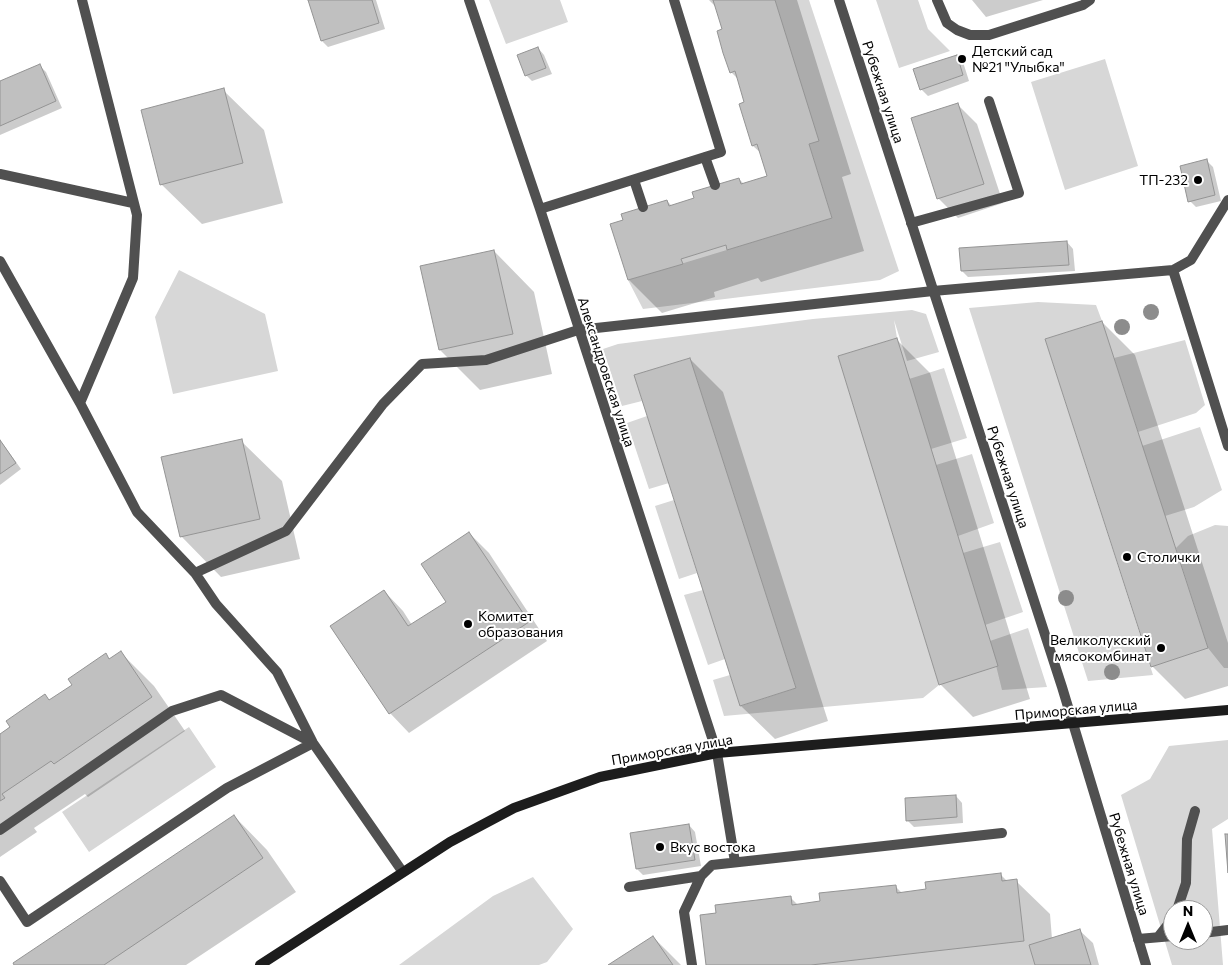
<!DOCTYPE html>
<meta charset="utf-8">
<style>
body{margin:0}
#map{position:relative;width:1228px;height:965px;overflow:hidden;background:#fff;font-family:Commissioner,sans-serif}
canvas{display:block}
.north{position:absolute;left:1163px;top:900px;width:50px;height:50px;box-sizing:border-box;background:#fff;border:1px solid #999;border-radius:50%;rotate:0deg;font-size:14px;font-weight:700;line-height:20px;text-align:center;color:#000}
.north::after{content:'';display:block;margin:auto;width:18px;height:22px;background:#000;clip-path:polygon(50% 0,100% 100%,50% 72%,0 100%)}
</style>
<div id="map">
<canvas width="1228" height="965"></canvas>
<div class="north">N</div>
</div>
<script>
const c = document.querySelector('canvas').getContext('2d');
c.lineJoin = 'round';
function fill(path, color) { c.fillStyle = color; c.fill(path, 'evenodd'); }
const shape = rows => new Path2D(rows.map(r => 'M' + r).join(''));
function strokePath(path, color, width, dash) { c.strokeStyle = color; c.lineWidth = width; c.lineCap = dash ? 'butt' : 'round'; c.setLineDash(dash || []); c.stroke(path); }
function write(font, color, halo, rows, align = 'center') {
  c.font = font + ' Commissioner,sans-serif'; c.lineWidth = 4; c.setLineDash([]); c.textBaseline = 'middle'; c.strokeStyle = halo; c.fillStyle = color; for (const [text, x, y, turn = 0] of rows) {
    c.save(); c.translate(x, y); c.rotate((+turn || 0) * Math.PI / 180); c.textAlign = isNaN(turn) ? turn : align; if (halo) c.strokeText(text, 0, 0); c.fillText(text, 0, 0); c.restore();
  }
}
fill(shape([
 [489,0,560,0,568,22,506,44],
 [775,0,809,0,899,271,880,280,643,309,628,280,832,218,809,144,818,140],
 [876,0,918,0,928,29,950,51,899,68],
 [1105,59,1138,166,1065,190,1031,82],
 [179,270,265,314,278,371,173,394,155,317],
 [1038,302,1096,305,1102,321,1045,339,1153,675,1088,681,969,308],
 [912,310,926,314,939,352,907,361,894,320,897,338,838,356,939,685,923,698,724,716,713,680,730,675,741,706,796,688,690,358,635,375,642,401,622,406,603,349,618,344,813,319],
 [1185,340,1205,405,1196,413,1138,432,1114,358],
 [944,368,967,438,931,449,909,379],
 [647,416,669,483,649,489,627,423],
 [1200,427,1222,490,1194,507,1165,516,1142,446],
 [972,454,994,523,958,536,936,465],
 [674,500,697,573,679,579,655,506],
 [1215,525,1228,526,1228,668,1224,668,1208,648,1176,548,1188,536],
 [1000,542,1023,612,985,625,963,553],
 [703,590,725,659,708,665,684,595],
 [1028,628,1047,687,1002,690,990,641],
 [189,727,216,767,89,852,62,812],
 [1228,740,1228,819,1212,829,1223,965,1172,965,1121,795,1150,779,1169,746],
 [1173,910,1203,910,1203,940,1173,940],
 [533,877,573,929,547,962,539,965,399,965,493,896]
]), '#d7d7d7');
fill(shape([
 [309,0,376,0,385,29,328,47,322,41],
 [709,0,797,0,851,174,842,177,864,251,761,282,758,278,714,292,715,297,662,313,629,280,624,221,667,201,672,206,695,199,739,179,744,184,768,177,762,154,753,146,741,105,746,103,739,80,731,72,723,30,716,7],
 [972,0,1043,0,986,17],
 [538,48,544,55,552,74,532,81,526,75],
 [956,56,963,62,969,81,928,96,921,89],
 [40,66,46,72,62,108,0,135,0,83],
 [223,90,264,130,283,203,202,224,161,184],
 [957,104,977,124,1003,203,958,218,938,198],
 [1206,160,1213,167,1221,201,1196,207,1190,201],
 [1067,242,1073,249,1075,271,968,277,962,271],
 [494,251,534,292,552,374,480,390,440,350],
 [1102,322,1135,355,1228,643,1228,686,1185,699,1152,666],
 [897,340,930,373,1030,699,973,717,940,684],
 [690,359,723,392,828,721,775,739,741,706],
 [0,440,21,469,0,485],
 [241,441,282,481,300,559,221,577,181,536],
 [469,533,489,553,547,641,409,733,390,713,384,591,403,611,412,625,447,602],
 [121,653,154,686,185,731,88,797,85,794,34,828,37,832,0,857,0,735,45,696,50,701,74,685,105,655,110,660],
 [956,796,962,803,963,823,914,827,907,820],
 [234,816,267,850,296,892,186,965,15,965],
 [689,825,695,832,701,866,643,875,637,869,632,834],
 [1000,874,1008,882,1016,881,1050,914,1052,939,1079,930,1093,943,1099,965,707,965,718,914,791,898,798,905,822,903,895,886,902,893,927,890],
 [653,937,681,965,611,965]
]), '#0003');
const building = shape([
 [308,0,372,0,379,23,321,41,308,0],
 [713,0,775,0,819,141,809,144,832,218,727,250,726,245,681,259,683,264,628,280,610,224,623,220,621,214,667,200,669,206,694,198,692,192,739,178,741,184,767,176,757,144,752,146,739,104,744,102,735,71,730,73,723,53,717,31,722,29,713,0],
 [538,47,546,68,525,76,517,55,538,47],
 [957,55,963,75,920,90,913,69,957,55],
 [40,64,56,101,0,126,0,81,40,64],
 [224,88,243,163,160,185,141,110,224,88],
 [958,103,984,184,937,199,911,118,958,103],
 [1207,159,1215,195,1188,202,1180,166,1207,159],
 [1067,241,1069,265,961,271,959,248,1067,241],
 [494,250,513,334,439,350,420,266,494,250],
 [1102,321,1208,648,1151,667,1045,339,1102,321],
 [897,338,998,666,939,685,838,356,897,338],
 [690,358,796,688,740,706,634,375,690,358],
 [242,439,260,519,180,537,161,457,242,439],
 [0,440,16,463,0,474,0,440],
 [469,532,529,622,389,714,330,626,384,590,408,626,446,602,421,564,469,532],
 [121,651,152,697,54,764,51,761,2,794,5,798,0,801,0,734,10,727,6,721,45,694,49,700,72,685,68,679,106,653,109,659,121,651],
 [956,795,957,817,906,821,905,798,956,795],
 [234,815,263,858,104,965,14,965,13,963,234,815],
 [689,824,695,860,636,869,630,833,689,824],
 [1225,834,1228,834,1228,873,1225,834],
 [1001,873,1002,881,1017,879,1024,941,811,965,706,965,700,915,716,913,715,905,791,896,792,905,820,901,819,893,896,885,897,893,926,889,925,882,1001,873],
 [1080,929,1091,965,1035,965,1029,945,1080,929],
 [653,936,673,965,608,965,653,936]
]);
fill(building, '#c0c0c0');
strokePath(building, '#949494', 1);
strokePath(shape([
 [469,0,540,209,717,753,735,862],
 [937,0,947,23,957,30,970,35,989,35,1083,5,1090,0],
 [705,157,715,185],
 [0,174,133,203],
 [634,180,643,207],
 [540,209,721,152,674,0],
 [911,223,1019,193,989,101],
 [0,261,80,403,137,512,195,573,216,604,277,672,313,743,402,871],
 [1173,270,1228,446],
 [80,403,133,278,137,215,82,0],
 [195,573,286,531,383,404,422,364,486,360,578,330,933,291,1173,270,1191,260,1228,200],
 [0,830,172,711,221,695,313,743],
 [0,881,27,922,227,788,313,743],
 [629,887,701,876],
 [1177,910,1186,883,1187,839,1195,811],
 [1203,933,1228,930],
 [1158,937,1173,918],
 [1138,939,1173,936],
 [692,965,684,912,701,876,712,865,1002,833]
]), '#505050', 10);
strokePath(shape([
 [839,0,1062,687,1146,965]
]), '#505050', 10);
strokePath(shape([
 [260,965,450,842,514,808,600,777,717,753,1228,710]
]), '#1d1d1d', 10);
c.fillStyle = '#8c8c8c';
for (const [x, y] of [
 [1151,312],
 [1122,327],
 [1066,598],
 [1112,672]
]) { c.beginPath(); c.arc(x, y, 8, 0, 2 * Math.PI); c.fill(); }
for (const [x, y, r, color] of [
 [962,59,5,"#000"],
 [1198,180,5,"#000"],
 [1127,557,5,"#000"],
 [468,624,5,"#000"],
 [1161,648,5,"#000"],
 [660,847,5,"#000"]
]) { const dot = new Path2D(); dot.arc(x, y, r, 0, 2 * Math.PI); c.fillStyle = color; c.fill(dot); strokePath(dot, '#fff', 2); }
write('14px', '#000', '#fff', [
 ["Детский сад",972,51],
 ["№21 \"Улыбка\"",972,67],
 ["ТП-232",1188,180,"right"],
 ["Столички",1137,557],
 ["Комитет",478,616],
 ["образования",478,632],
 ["Великолукский",1151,640,"right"],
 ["мясокомбинат",1151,656,"right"],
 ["Вкус востока",670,847]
], 'left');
write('14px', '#000', '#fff', [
 ["Рубежная улица",883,92,72],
 ["Александровская улица",606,372,72],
 ["Рубежная улица",1008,477,72],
 ["Приморская улица",1076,710,-5],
 ["Приморская улица",672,750,-10],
 ["Рубежная улица",1129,864,73]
]);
</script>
